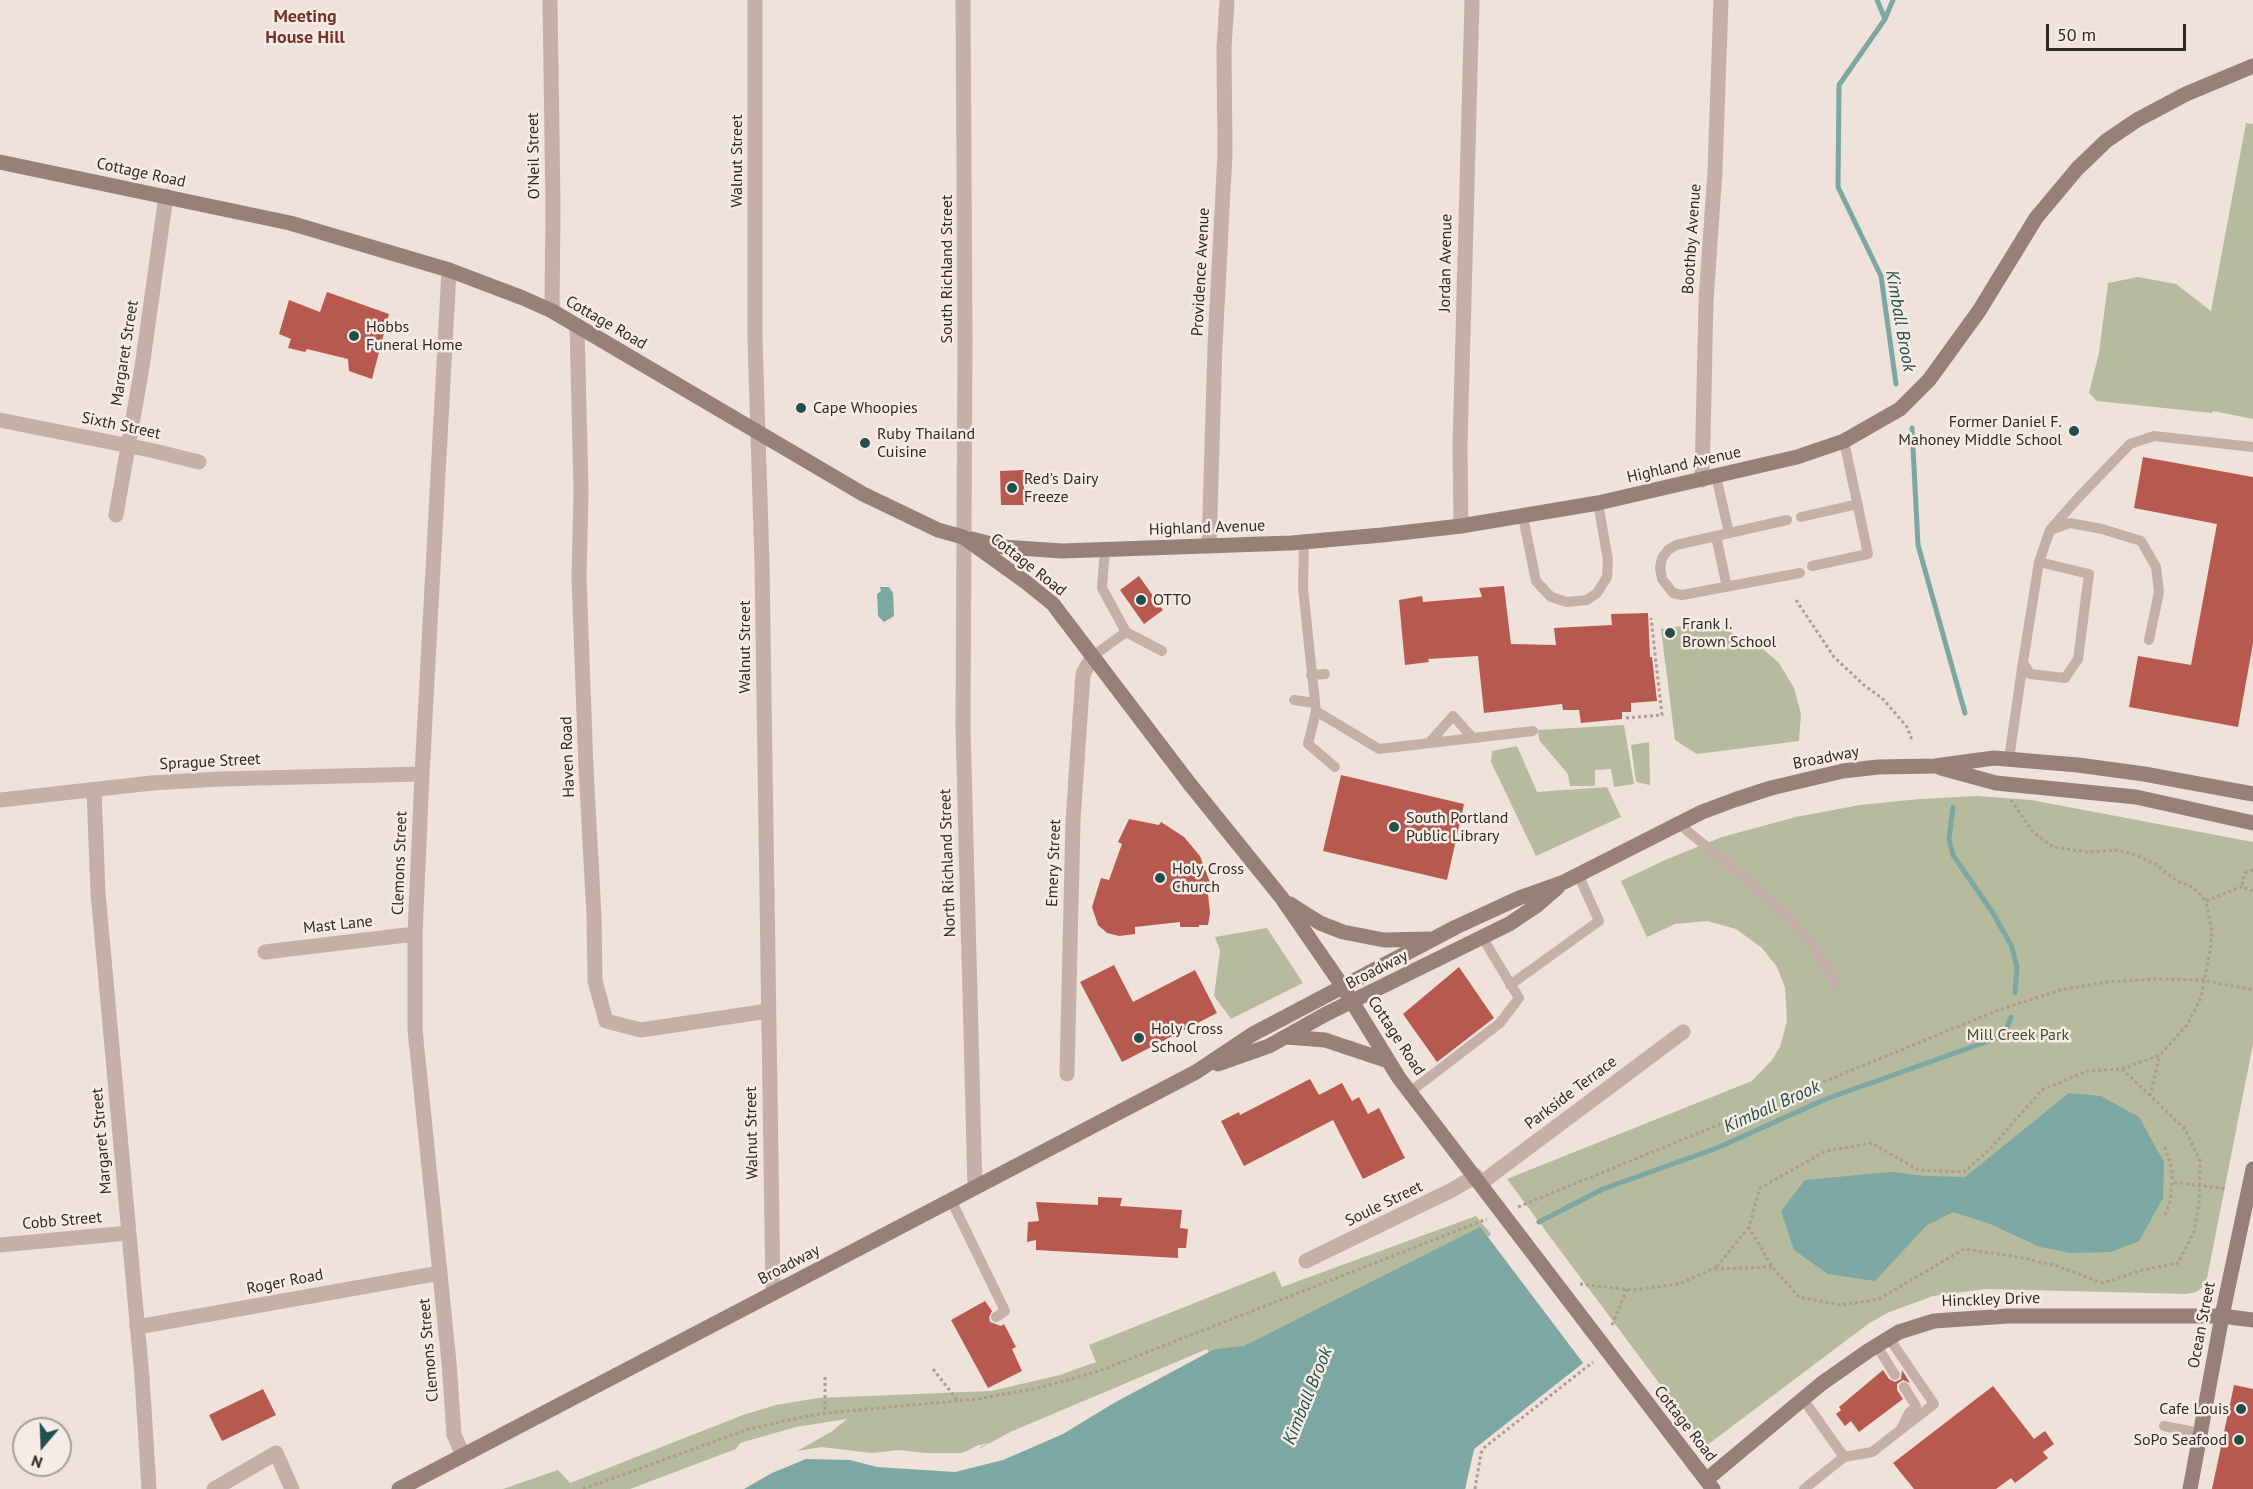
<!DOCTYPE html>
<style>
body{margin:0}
#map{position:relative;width:2253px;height:1489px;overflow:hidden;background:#eee2da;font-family:"PT Sans",sans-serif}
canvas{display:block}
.north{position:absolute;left:12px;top:1417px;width:60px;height:60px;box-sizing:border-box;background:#f6ece5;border:2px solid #a89e99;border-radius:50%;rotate:199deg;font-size:16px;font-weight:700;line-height:24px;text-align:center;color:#322927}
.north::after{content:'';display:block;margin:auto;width:21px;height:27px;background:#224e4b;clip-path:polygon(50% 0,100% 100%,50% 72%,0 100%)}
.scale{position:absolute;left:2046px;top:24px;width:140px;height:27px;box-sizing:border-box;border:3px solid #322927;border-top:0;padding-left:8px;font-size:18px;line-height:21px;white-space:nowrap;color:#322927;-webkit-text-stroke:4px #f6ece5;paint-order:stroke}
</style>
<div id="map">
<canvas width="2253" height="1489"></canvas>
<div class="north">N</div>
<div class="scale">50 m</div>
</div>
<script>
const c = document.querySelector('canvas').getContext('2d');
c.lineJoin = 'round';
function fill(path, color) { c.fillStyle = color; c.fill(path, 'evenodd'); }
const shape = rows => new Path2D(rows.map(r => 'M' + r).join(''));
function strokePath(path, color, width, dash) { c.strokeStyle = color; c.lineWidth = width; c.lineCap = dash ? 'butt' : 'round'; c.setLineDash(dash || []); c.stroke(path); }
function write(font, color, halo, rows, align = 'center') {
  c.font = font + ' "PT Sans",sans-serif'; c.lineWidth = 5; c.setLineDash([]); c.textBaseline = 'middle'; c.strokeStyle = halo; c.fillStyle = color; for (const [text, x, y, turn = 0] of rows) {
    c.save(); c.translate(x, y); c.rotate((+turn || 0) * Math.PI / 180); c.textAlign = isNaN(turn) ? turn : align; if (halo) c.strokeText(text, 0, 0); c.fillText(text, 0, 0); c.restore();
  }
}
fill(shape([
 [2246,123,2253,124,2253,419,2213,411,2212,413,2097,401,2089,393,2099,353,2108,283,2138,277,2176,284,2211,311],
 [1690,625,1720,628,1756,643,1779,663,1794,688,1801,714,1799,741,1697,754,1675,740,1661,629],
 [1624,725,1634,784,1614,787,1611,769,1595,770,1595,786,1570,786,1568,774,1539,740,1538,730],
 [1649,742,1650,785,1636,782,1631,745],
 [1517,746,1537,792,1607,787,1621,817,1536,856,1491,762,1492,751],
 [1977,796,2031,800,2253,842,2253,1044,2207,1278,2203,1287,2196,1292,2187,1294,1985,1289,1933,1296,1887,1313,1868,1324,1706,1446,1507,1179,1752,1081,1772,1060,1780,1047,1787,1021,1785,987,1777,967,1762,948,1736,929,1707,921,1675,924,1647,937,1621,881,1665,860,1722,837,1796,817,1860,805,1920,799],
 [1267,928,1303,983,1231,1019,1214,996,1220,951,1215,937],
 [1476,1216,1491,1234,1488,1237,1583,1363,1474,1449,1465,1489,952,1460,990,1443,976,1446,964,1453,924,1453,899,1450,872,1453,821,1447,797,1451,831,1432,847,1419,796,1427,740,1443,736,1449,630,1489,503,1489,558,1470,570,1483,743,1415,776,1405,818,1398,991,1391,1060,1375,1096,1362,1089,1345,1275,1271,1282,1287]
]), '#b5bb9c');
fill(shape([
 [880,587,889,587,893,593,894,616,884,622,878,616,877,594,881,591],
 [2069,1093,2101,1096,2139,1117,2164,1162,2163,1198,2139,1241,2111,1252,2071,1253,2040,1247,1990,1224,1953,1212,1926,1226,1875,1281,1828,1274,1794,1250,1781,1211,1805,1180,1891,1172,1925,1176,1965,1177],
 [1480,1227,1583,1363,1474,1449,1465,1489,734,1489,803,1453,952,1460,1216,1349,1244,1346]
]), '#7ca7a3');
fill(shape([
 [1207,1349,1209,1352,1114,1403,1063,1434,1003,1460,955,1472,877,1467,850,1460,806,1459,772,1473,744,1489,731,1489,733,1486,803,1451,952,1457,974,1448,981,1448,1010,1432]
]), '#eee2da');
strokePath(shape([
 [1877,0,1885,19],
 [1893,0,1885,19,1839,85,1838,187,1881,276,1896,384],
 [1912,428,1918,545,1965,713],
 [1953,807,1949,839,1953,855,1993,913,2012,947,2017,967,2015,993],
 [1539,1222,1603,1189,1717,1148,1826,1099,1997,1038,2006,1030,2011,1017]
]), '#7ca7a3', 5);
fill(shape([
 [327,292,389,314,372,379,349,371,348,359,307,349,305,352,288,348,291,339,279,334,289,300,320,312],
 [2143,457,2253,477,2253,643,2238,727,2129,707,2138,656,2191,665,2217,524,2134,508],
 [1024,470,1024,505,1001,505,1000,471],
 [1139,576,1163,610,1144,624,1120,590],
 [1504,586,1511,644,1556,645,1554,628,1612,625,1611,614,1648,613,1650,657,1652,657,1657,701,1631,703,1631,712,1622,712,1622,719,1581,723,1579,710,1563,710,1562,704,1484,713,1478,656,1428,659,1429,662,1405,665,1399,600,1422,596,1423,602,1482,597,1479,588],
 [1341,775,1464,804,1447,880,1323,851],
 [1129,819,1159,825,1161,822,1184,837,1200,856,1214,893,1208,894,1210,913,1208,925,1199,925,1199,927,1180,927,1180,922,1135,927,1135,934,1119,936,1107,933,1098,925,1092,907,1101,878,1109,880,1122,844,1118,842],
 [1114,965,1133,1002,1195,970,1217,1013,1122,1062,1080,982],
 [1459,967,1494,1018,1437,1062,1403,1014],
 [1310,1079,1319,1095,1342,1083,1352,1101,1359,1097,1368,1114,1379,1108,1405,1158,1363,1179,1333,1120,1244,1166,1221,1121,1239,1112,1240,1115],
 [1098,1197,1122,1198,1120,1206,1182,1210,1180,1228,1188,1229,1186,1248,1178,1248,1178,1258,1036,1250,1036,1240,1027,1242,1028,1222,1039,1221,1036,1202,1098,1205],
 [985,1301,992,1311,989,1317,990,1322,1001,1326,1004,1324,1016,1347,1012,1349,1022,1371,988,1388,951,1320],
 [1883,1370,1889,1379,1895,1382,1901,1379,1902,1370,1910,1383,1903,1380,1897,1384,1897,1390,1903,1399,1859,1432,1851,1421,1845,1426,1836,1414,1841,1410,1839,1407],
 [2234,1385,2253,1389,2253,1489,2212,1489],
 [1993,1386,2034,1439,2045,1431,2054,1444,2043,1452,2048,1458,2015,1483,2011,1478,1996,1489,1914,1489,1893,1463],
 [263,1389,276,1415,222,1441,209,1415]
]), '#b7594f');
strokePath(shape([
 [1796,600,1834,657,1865,686,1882,698,1907,727,1912,740],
 [1626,718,1662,715,1651,618],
 [2011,800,2033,832,2053,847,2087,852,2118,850,2138,856,2155,864,2177,881,2194,888,2206,901],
 [2253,870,2245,873,2242,882,2245,888,2253,891],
 [2122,1069,2185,1129,2200,1161,2199,1203,2194,1232,2178,1263,2142,1270,2103,1283,2057,1266,2018,1257,1964,1249,1879,1299,1841,1305,1799,1297,1772,1267,1749,1227,1760,1188,1826,1151,1872,1143,1918,1170,1964,1172,1989,1150,2042,1090,2087,1071,2122,1069,2160,1055,2187,1025,2201,998,2210,951,2212,933,2206,901,2243,886],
 [2150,1096,2160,1055],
 [2165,1147,2172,1169,2172,1182],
 [1518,1207,1996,1011,2060,990,2107,982,2155,979,2203,980,2253,990],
 [2165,1215,2170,1202,2172,1182,2227,1189],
 [1749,1227,1715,1269,1772,1267],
 [1580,1284,1633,1290,1679,1284,1716,1267],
 [1612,1325,1627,1289],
 [933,1369,958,1401],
 [825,1377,825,1413],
 [583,1489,749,1429,788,1420,825,1413,977,1399,1038,1388,1099,1371,1487,1219],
 [1475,1489,1481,1453,1485,1447,1593,1362]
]), '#b09a92', 3, [3, 3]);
strokePath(shape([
 [1716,476,1729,533],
 [1523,517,1536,581,1551,597,1567,602,1587,600,1597,593,1607,577,1608,560,1598,503],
 [1801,517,1858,504],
 [1787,520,1676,545,1668,550,1662,558,1660,568,1662,579,1673,593,1682,595,1800,573],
 [2053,529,2070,523,2102,529,2141,541,2156,567,2159,592,2149,640],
 [1716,536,1727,587],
 [1304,542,1303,588,1316,711,1379,749,1533,731],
 [2039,562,2089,574,2078,659,2065,678,2030,674,2023,662,2039,562,2050,530,2079,497,2130,444,2154,436,2253,447],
 [1812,566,1868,554,1844,441],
 [1126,632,1162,651],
 [1093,656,1126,632,1102,588,1105,549],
 [1311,675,1325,674],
 [1294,700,1315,703],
 [1316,711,1308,744,1335,767],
 [1429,743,1453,716,1473,738],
 [2009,759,2023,662],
 [1679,824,1753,885,1788,917,1813,945,1836,985],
 [1510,985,1599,921,1578,874],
 [1410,1092,1500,1023,1519,998,1482,937],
 [951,1200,1005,1311,996,1317],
 [1877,1346,1895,1375],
 [1803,1399,1844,1457,1804,1489],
 [2164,1426,2200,1433],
 [1902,1427,1909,1413,1916,1406,1904,1387],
 [1844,1457,1872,1452,1934,1404,1889,1338]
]), '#c4b0a8', 10);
strokePath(shape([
 [550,0,553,207,552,311],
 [755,0,755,339,762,563,773,1293],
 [963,0,965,338,963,726,975,1187],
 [449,270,422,774,415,934,415,1030,449,1362,454,1435,463,1455],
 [577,326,581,491,579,577,586,768,594,916,595,981,606,1021,641,1030,768,1011],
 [0,420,150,450,199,462],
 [1702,480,1706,301,1715,171,1721,0],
 [116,515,142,367,166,196],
 [1461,526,1460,446,1472,0],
 [1209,546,1215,346,1225,153,1224,48,1227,0],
 [94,790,98,893,142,1377,149,1489],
 [0,800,152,783,220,779,422,774],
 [265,952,415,934],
 [1067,1074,1073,821,1083,674,1093,656],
 [1481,1183,1683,1032],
 [0,1245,128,1233],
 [1306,1261,1452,1190,1476,1176],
 [137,1327,440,1273],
 [214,1489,276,1453,292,1489]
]), '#c4b0a8', 15);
strokePath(shape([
 [0,162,290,223,449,270,523,298,552,311,863,494,938,530,963,537,1027,583,1053,604,1062,616,1189,783,1281,897,1343,987,1399,1078,1713,1489],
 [972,539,1003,547,1062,551,1291,543,1382,535,1461,526,1598,503,1797,457,1844,441,1900,409,1929,380,1979,311,2036,218,2077,169,2106,141,2137,120,2186,94,2253,66],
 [1941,768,1996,783,2136,797,2253,823],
 [1290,904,1320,923,1343,932,1384,940,1428,939],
 [1287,1037,1325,1040,1388,1061],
 [1218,1064,1269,1046,1326,1014,1509,924,1536,906,1558,887],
 [1706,1480,1821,1384,1868,1351,1899,1332,1934,1321,2008,1316,2222,1316,2253,1320],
 [399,1489,1196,1072,1253,1034,1456,927,1519,898,1564,882,1702,812,1737,799,1771,788,1843,771,1878,767,1935,766,1994,758,2078,765,2144,774,2253,794],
 [2190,1489,2222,1316,2253,1169]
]), '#978079', 15);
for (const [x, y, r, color] of [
 [354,336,6,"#224e4b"],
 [801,408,6,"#224e4b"],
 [2074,431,6,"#224e4b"],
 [865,443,6,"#224e4b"],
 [1012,488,6,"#224e4b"],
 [1141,600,6,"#224e4b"],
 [1670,633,6,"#224e4b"],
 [1394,827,6,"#224e4b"],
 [1160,878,6,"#224e4b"],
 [1139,1038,6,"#224e4b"],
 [2241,1409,6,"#224e4b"],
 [2239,1440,6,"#224e4b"]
]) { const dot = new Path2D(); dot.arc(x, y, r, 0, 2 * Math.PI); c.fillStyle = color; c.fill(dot); strokePath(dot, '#f6ece5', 2); }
write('16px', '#322927', '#f6ece5', [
 ["O'Neil Street",534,156,-91],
 ["Walnut Street",737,161,-90],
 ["Cottage Road",141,173,12],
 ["Boothby Avenue",1692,239,-86],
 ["Jordan Avenue",1446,263,-89],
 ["South Richland Street",947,269,-90],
 ["Providence Avenue",1201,272,-87],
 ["Cottage Road",606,323,30],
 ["Margaret Street",125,353,-81],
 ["Sixth Street",121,426,12],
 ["Highland Avenue",1684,465,-13],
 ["Highland Avenue",1207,528,-2],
 ["Cottage Road",1028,565,38],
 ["Walnut Street",745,647,-90],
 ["Haven Road",568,757,-92],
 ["Broadway",1826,758,-11],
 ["Sprague Street",210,762,-3],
 ["Clemons Street",400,863,-88],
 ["North Richland Street",948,863,-92],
 ["Emery Street",1054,863,-88],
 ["Mast Lane",338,925,-6],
 ["Broadway",1377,970,-27],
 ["Cottage Road",1396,1036,57],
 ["Parkside Terrace",1571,1093,-37],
 ["Walnut Street",752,1133,-91],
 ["Margaret Street",102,1141,-95],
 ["Soule Street",1384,1204,-26],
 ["Cobb Street",62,1221,-5],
 ["Broadway",789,1265,-28],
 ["Roger Road",285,1282,-11],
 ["Hinckley Drive",1991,1300,-2],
 ["Ocean Street",2202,1325,-79],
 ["Clemons Street",429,1350,-95],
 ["Cottage Road",1685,1424,52]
]);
write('16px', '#322927', '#f6ece5', [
 ["Hobbs",366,327],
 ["Funeral Home",366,345],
 ["Cape Whoopies",813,408],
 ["Former Daniel F.",2062,422,"right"],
 ["Mahoney Middle School",2062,440,"right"],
 ["Ruby Thailand",877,434],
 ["Cuisine",877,452],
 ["Red's Dairy",1024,479],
 ["Freeze",1024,497],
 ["OTTO",1153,600],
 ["Frank I.",1682,624],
 ["Brown School",1682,642],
 ["South Portland",1406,818],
 ["Public Library",1406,836],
 ["Holy Cross",1172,869],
 ["Church",1172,887],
 ["Holy Cross",1151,1029],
 ["School",1151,1047],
 ["Cafe Louis",2229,1409,"right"],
 ["SoPo Seafood",2227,1440,"right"]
], 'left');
write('16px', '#464d2e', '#f6ece5', [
 ["Mill Creek Park",2018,1035]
]);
write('bold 18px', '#77312a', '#f6ece5', [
 ["Meeting",305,17],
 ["House Hill",305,38]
]);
write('italic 18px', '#224e4b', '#f6ece5', [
 ["Kimball Brook",1900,321,80],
 ["Kimball Brook",1772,1107,-24],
 ["Kimball Brook",1308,1396,-68]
]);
</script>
